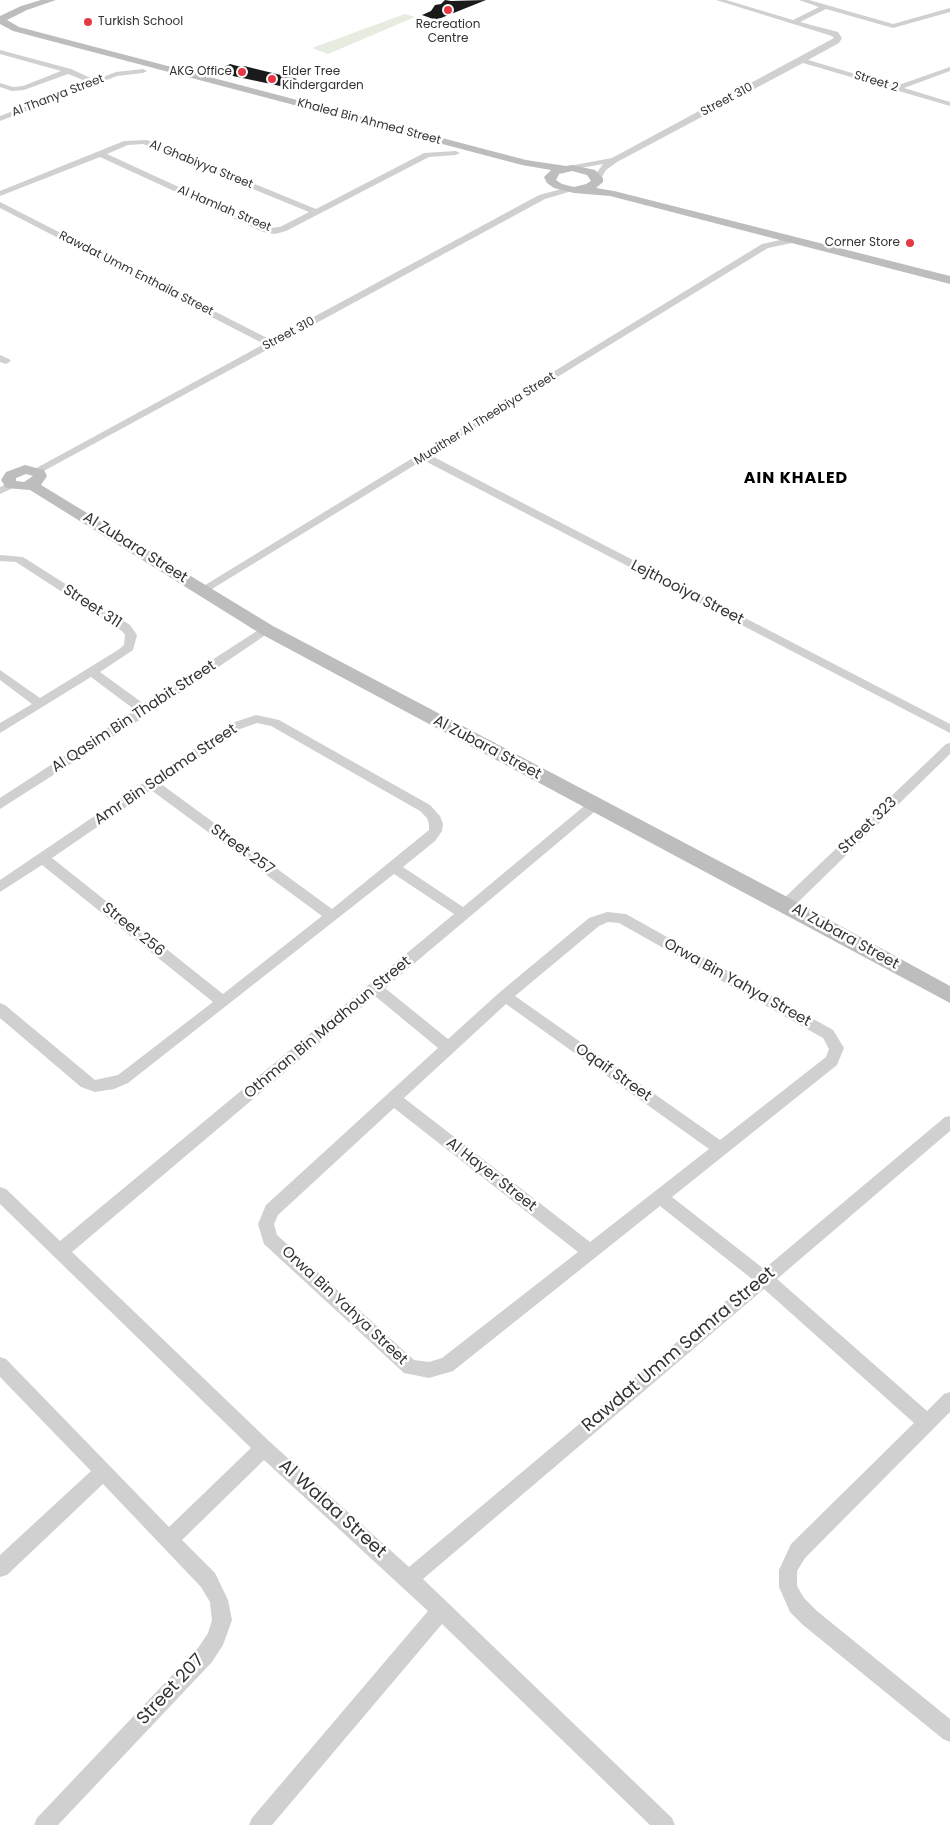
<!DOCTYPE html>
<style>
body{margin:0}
canvas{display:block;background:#fff}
</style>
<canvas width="950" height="1825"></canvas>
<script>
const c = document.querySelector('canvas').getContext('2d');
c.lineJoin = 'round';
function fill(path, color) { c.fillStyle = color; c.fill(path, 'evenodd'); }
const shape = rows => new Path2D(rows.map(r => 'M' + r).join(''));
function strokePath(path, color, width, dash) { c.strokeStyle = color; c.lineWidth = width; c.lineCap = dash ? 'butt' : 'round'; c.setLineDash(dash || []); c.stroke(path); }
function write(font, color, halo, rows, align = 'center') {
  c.font = font + ' Poppins,sans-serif'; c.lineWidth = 5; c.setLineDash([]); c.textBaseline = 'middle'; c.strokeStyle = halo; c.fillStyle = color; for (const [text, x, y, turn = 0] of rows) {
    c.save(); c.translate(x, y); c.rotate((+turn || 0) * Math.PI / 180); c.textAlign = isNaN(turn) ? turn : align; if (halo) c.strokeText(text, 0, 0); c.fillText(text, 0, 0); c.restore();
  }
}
fill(shape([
 [405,14,415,17,328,54,312,48]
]), '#e6ecdf');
fill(shape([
 [445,0,451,1,486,0,436,20,422,15,431,11,435,5,441,4],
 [230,64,241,67,244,66,297,79,285,87,214,72]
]), '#1a1a1a');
fill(shape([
 [716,0,726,0,793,20,819,7,799,0,809,0,893,24,950,8,950,12,893,28,826,9,800,22,838,32,842,38,839,43,808,60,896,86,950,67,950,71,904,88,950,102,950,106,803,63,617,162,606,170,600,180,593,178,603,164,569,170,569,166,612,158,834,38,832,36,716,0],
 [0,50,71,69,95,80,116,72,143,69,147,71,143,73,117,76,0,121,0,116,88,82,68,74,24,90,12,91,0,87,0,83,13,87,23,86,61,71,0,54,0,50],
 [147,140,316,209,424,153,456,151,460,153,456,155,429,157,286,231,275,234,263,232,100,157,0,196,0,191,124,141,147,140],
 [143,144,309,212,280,227,268,228,107,154,128,145,143,144],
 [569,187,573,189,572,191,545,199,40,473,36,474,31,471,264,344,0,208,0,202,271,340,539,195,569,187],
 [794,237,797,238,797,242,768,248,430,455,950,724,950,733,423,460,207,592,199,592,197,590,762,244,794,237],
 [0,355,9,359,11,361,6,364,0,362,0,355],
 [11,482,15,483,16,485,15,487,0,494,0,487,11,482],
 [0,555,23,557,130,625,137,635,133,650,100,672,144,704,263,627,271,627,273,630,149,714,0,809,0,798,135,710,91,677,0,733,0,723,32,704,0,680,0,670,40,698,118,650,124,645,125,635,122,631,16,562,0,561,0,555],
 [256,715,279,720,430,805,440,816,443,824,442,831,435,841,403,867,463,907,589,802,599,802,600,805,599,808,385,988,448,1039,500,992,589,918,607,912,626,914,833,1030,844,1048,837,1065,672,1197,764,1269,945,1117,950,1116,950,1131,777,1279,927,1411,944,1394,950,1392,950,1412,805,1558,797,1571,797,1586,804,1598,817,1611,950,1719,950,1742,943,1739,803,1625,790,1612,779,1587,779,1570,791,1544,914,1423,764,1289,423,1579,672,1818,675,1825,650,1825,442,1624,272,1825,249,1825,252,1818,428,1611,264,1460,182,1540,215,1573,228,1600,232,1620,223,1645,212,1662,58,1825,34,1825,37,1818,198,1648,208,1633,212,1620,210,1602,201,1587,103,1484,7,1575,0,1577,0,1555,91,1471,0,1377,0,1357,6,1359,169,1527,251,1448,0,1204,0,1187,6,1189,60,1241,454,914,394,874,128,1083,114,1089,95,1092,81,1087,0,1018,0,1003,5,1005,95,1080,118,1075,213,1002,42,865,0,892,0,880,232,723,256,715],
 [257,723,271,726,420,811,427,818,429,824,429,830,332,909,161,784,240,729,257,723],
 [151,790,322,916,223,994,52,858,151,790],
 [608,922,619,923,823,1038,829,1049,826,1057,720,1140,515,996,599,926,608,922],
 [375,996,438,1048,266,1205,258,1224,264,1244,404,1373,429,1378,453,1371,660,1206,752,1279,409,1567,270,1442,72,1252,375,996],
 [506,1004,709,1149,590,1242,404,1098,506,1004],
 [394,1108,578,1252,442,1358,429,1362,414,1360,277,1235,274,1224,278,1215,394,1108],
 [950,743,950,754,791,909,786,910,781,909,779,905,781,901,946,744,950,743]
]), '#d0d0d0');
fill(shape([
 [41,0,56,0,27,10,7,20,19,27,526,160,566,166,572,165,595,170,603,178,603,182,596,188,614,191,950,276,950,284,610,196,574,193,554,188,547,183,544,177,551,170,522,165,13,31,0,24,0,16,21,6,41,0],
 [572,171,587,175,591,181,586,184,574,187,562,184,556,180,559,174,572,171],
 [25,465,44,470,47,476,41,485,273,626,793,900,950,986,950,1003,261,634,30,490,6,488,1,480,6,472,25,465],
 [26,474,33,476,24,482,16,481,16,478,26,474]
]), '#bdbdbd');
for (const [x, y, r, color] of [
 [448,10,5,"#e63946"],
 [88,22,5,"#e63946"],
 [242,72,5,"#e63946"],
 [272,79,5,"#e63946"],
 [910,243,5,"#e63946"]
]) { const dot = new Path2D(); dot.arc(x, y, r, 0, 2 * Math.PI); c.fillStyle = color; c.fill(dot); strokePath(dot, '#fff', 2); }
write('12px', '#333', '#fff', [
 ["Turkish School",98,22],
 ["Recreation",448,25,"center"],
 ["Centre",448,39,"center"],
 ["AKG Office",232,72,"right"],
 ["Elder Tree",282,72],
 ["Kindergarden",282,86],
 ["Corner Store",900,243,"right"]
], 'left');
write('12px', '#333', '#fff', [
 ["Street 2",876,82,17],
 ["Al Thanya Street",58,96,-21],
 ["Street 310",727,100,-28],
 ["Khaled Bin Ahmed Street",369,122,15],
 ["Al Ghabiyya Street",201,165,22],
 ["Al Hamlah Street",224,209,23],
 ["Rawdat Umm Enthaila Street",136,274,27],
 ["Street 310",289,334,-28],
 ["Muaither Al Theebiya Street",485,419,-32]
]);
write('15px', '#333', '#fff', [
 ["Al Zubara Street",135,548,32],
 ["Lejthooiya Street",687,593,27],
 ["Street 311",92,607,33],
 ["Al Qasim Bin Thabit Street",134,717,-33],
 ["Al Zubara Street",487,748,28],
 ["Amr Bin Salama Street",166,775,-34],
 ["Street 323",868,826,-44],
 ["Street 257",242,850,36],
 ["Street 256",133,930,39],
 ["Al Zubara Street",845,937,29],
 ["Orwa Bin Yahya Street",737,983,29],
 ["Othman Bin Madhoun Street",328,1028,-40],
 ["Oqaif Street",613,1073,35],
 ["Al Hayer Street",491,1175,38],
 ["Orwa Bin Yahya Street",344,1306,43]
]);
c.letterSpacing = '1px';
write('bold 16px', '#000', '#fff', [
 ["AIN KHALED",796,479]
]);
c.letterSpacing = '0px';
write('18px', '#333', '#fff', [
 ["Rawdat Umm Samra Street",679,1350,-40],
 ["Al Walaa Street",332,1509,42],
 ["Street 207",171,1690,-47]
]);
</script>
